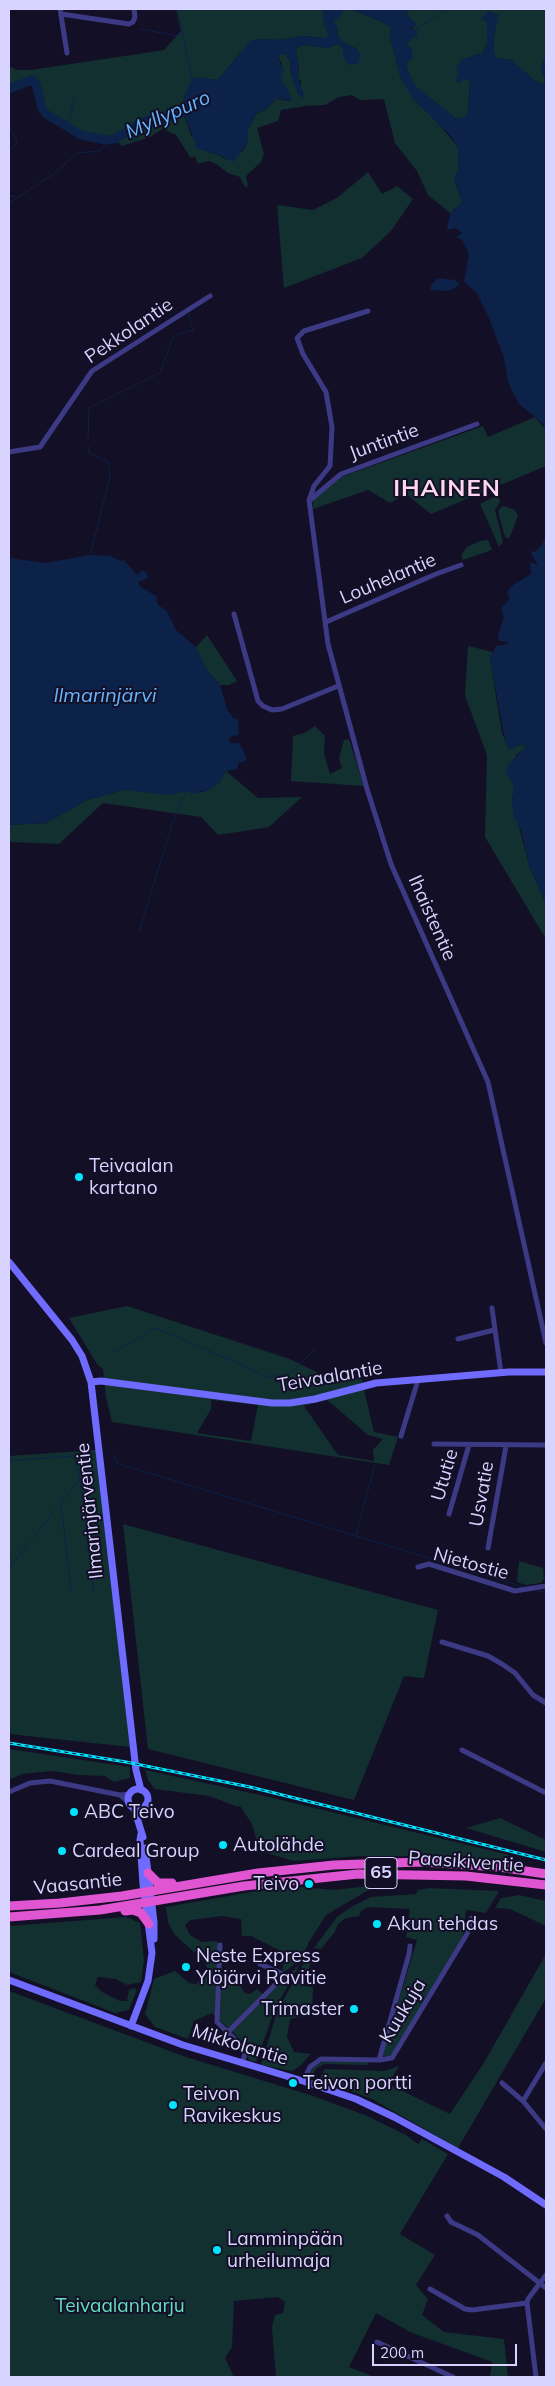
<!DOCTYPE html>
<meta charset="utf-8">
<style>
body{margin:0}
#map{position:relative;width:555px;height:2386px;overflow:hidden;background:#130f26;font-family:Mulish,sans-serif}
canvas{display:block}
.frame{position:absolute;inset:0;border:10px solid #d9d4ff;pointer-events:none}
.scale{position:absolute;left:372px;top:2344px;width:145px;height:22px;box-sizing:border-box;border:2px solid #d9d4ff;border-top:0;padding-left:6px;font-size:15px;line-height:18px;white-space:nowrap;color:#d9d4ff;-webkit-text-stroke:4px #130f26;paint-order:stroke}
</style>
<div id="map">
<canvas width="555" height="2386"></canvas>
<div class="frame"></div>
<div class="scale">200 m</div>
</div>
<script>
const c = document.querySelector('canvas').getContext('2d');
c.lineJoin = 'round';
function fill(path, color) { c.fillStyle = color; c.fill(path, 'evenodd'); }
const shape = rows => new Path2D(rows.map(r => 'M' + r).join(''));
function strokePath(path, color, width, dash) { c.strokeStyle = color; c.lineWidth = width; c.lineCap = dash ? 'butt' : 'round'; c.setLineDash(dash || []); c.stroke(path); }
function write(font, color, halo, rows, align = 'center') {
  c.font = font + ' Mulish,sans-serif'; c.lineWidth = 4; c.setLineDash([]); c.textBaseline = 'middle'; c.strokeStyle = halo; c.fillStyle = color; for (const [text, x, y, turn = 0] of rows) {
    c.save(); c.translate(x, y); c.rotate((+turn || 0) * Math.PI / 180); c.textAlign = isNaN(turn) ? turn : align; if (halo) c.strokeText(text, 0, 0); c.fillText(text, 0, 0); c.restore();
  }
}
fill(shape([
 [176,9,323,9,324,24,329,35,326,38,303,36,280,40,256,39,241,52,218,80,200,78,189,85,181,107,191,135,210,153,217,154,225,159,242,152,247,144,248,129,257,113,265,110,276,99,290,101,280,77,282,64,278,57,282,53,285,54,290,62,291,73,299,96,301,82,297,77,299,68,296,48,305,45,327,48,338,44,344,50,360,54,357,49,344,43,338,37,337,26,332,21,341,15,344,9,350,9,381,21,391,28,390,37,401,79,458,147,458,170,454,178,462,203,450,213,428,195,417,171,395,143,384,99,360,100,352,95,339,97,325,105,306,106,281,110,278,121,257,128,264,154,261,162,246,176,248,187,244,186,240,177,228,173,216,164,209,161,198,164,195,157,190,157,176,135,163,129,150,137,122,146,115,139,106,140,81,135,46,114,42,109,36,84,32,80,9,89,9,66,17,70,31,70,164,50,181,31],
 [409,9,546,9,546,59,543,61,541,69,545,78,544,84,534,80,511,60,497,58,494,54,494,37,496,28,487,22,487,43,483,53,474,55,464,79,470,80,468,113,463,118,456,119,414,85,407,68,407,45,412,37,413,21,406,14],
 [368,172,382,194,397,186,413,199,391,231,362,258,284,288,277,205,313,210,337,198],
 [535,417,546,430,546,466,431,514,406,494,390,503,368,490,313,509,313,500,341,477,483,426,488,437],
 [498,495,500,502,495,510,503,542,499,547,480,504],
 [504,506,515,510,518,516,509,539,505,537,498,512,500,508],
 [488,540,492,550,463,560,461,555,467,547,480,541],
 [207,635,237,681,229,685,220,685,207,670,198,653,196,647],
 [468,646,493,652,490,658,502,733,509,749,524,744,526,748,516,755,511,778,514,787,512,801,530,868,546,904,546,939,485,837,487,755,465,696],
 [315,726,325,736,324,753,330,774,342,768,339,758,344,740,349,739,364,786,291,781,293,736,304,733],
 [226,771,258,798,302,797,269,827,218,835,201,817,103,803,59,844,9,842,9,825,46,823,87,800,123,790,205,792,219,783],
 [127,1306,290,1359,337,1382,361,1377,374,1432,398,1437,389,1465,112,1422,106,1398,103,1369,97,1364,69,1318],
 [211,1400,258,1405,251,1441,197,1433,211,1409],
 [327,1400,368,1435,383,1439,373,1450,374,1461,338,1455,304,1406],
 [96,1450,130,1747,9,1734,9,1456],
 [123,1524,438,1610,424,1678,404,1676,354,1800,148,1749],
 [519,1561,543,1568,544,1579,541,1583,526,1585,517,1582],
 [9,1749,130,1767,130,1778,114,1782,105,1776,79,1775,52,1771,22,1774,9,1780],
 [145,1770,269,1797,509,1855,505,1863,428,1856,361,1856,294,1861,260,1851,252,1824,240,1806,238,1807,209,1796,155,1789,148,1780],
 [500,1818,546,1840,546,1852,466,1828],
 [377,1885,326,1915,309,1942,302,1957,285,1972,282,1969,286,1957,281,1951,251,1936,242,1936,241,1919,222,1916,191,1920,185,1925,190,1935,202,1942,217,1941,219,1948,216,2017,212,2013,194,2021,188,2039,155,2027,145,2014,154,1979,175,1971,189,1983,196,1984,208,1971,205,1962,174,1934,168,1922,166,1907,257,1891,301,1887,333,1890],
 [429,1888,498,1891,498,1893,486,1913,466,1910,463,1936,394,2052,390,2056,382,2056,417,1940,406,1937,410,1909,368,1907,361,1911,359,1916,346,1918,338,1924,334,1933,321,1949,314,1948,337,1917,353,1906,371,1897,416,1894,418,1890],
 [519,1895,546,1901,546,1926,510,1909,495,1908,501,1898],
 [126,1917,140,1923,144,1961,141,1982,127,1985,116,1979,98,1977,95,1985,102,1992,120,2001,127,2001,129,1990,134,1988,137,1990,129,2010,115,2013,9,1972,9,1926],
 [309,1954,312,1957,310,1965,304,1986,313,1987,312,2014,290,2019,287,2037,294,2052,311,2054,300,2066,292,2071,261,2065,278,2009],
 [546,1954,546,1998,458,2148,372,2099,319,2079,325,2069,384,2071,399,2066,388,2084,450,2114,485,2061],
 [300,1964,275,2009,256,2062,250,2061,247,2057,248,2048,232,2031],
 [220,1984,239,1985,245,1993,250,1994,257,1989,264,1995,229,2029,218,2019],
 [9,1991,186,2057,310,2095,365,2115,406,2135,418,2144,422,2139,448,2154,400,2234,435,2255,416,2285,428,2299,422,2315,444,2332,504,2339,508,2377,490,2377,492,2362,410,2332,376,2313,349,2367,375,2377,276,2377,272,2327,275,2315,283,2313,285,2302,278,2297,234,2301,232,2347,225,2358,234,2377,9,2377],
 [322,2062,368,2062,369,2065,324,2064,316,2069,311,2079,310,2072,313,2068]
]), '#12302f');
fill(shape([
 [323,9,344,9,340,18,333,21,337,26,338,37,344,43,357,49,360,54,359,63,349,65,342,55,344,50,338,44,327,48,305,45,296,48,299,68,297,77,305,96,302,98,294,85,290,62,285,54,282,53,278,58,284,71,280,77,293,100,276,99,265,110,257,113,248,129,247,144,233,162,217,154,195,148,195,142,181,107,189,85,194,77,218,80,250,41,256,39,280,40,303,36,326,38,328,35,324,24],
 [350,9,409,9,406,14,417,24,411,28,412,30,417,29,417,37,412,37,407,45,412,49,413,59,407,62,407,68,415,86,456,118,463,118,468,113,470,81,464,79,460,83,455,81,458,73,456,67,463,59,483,53,487,43,487,22,481,19,488,11,499,15,494,37,494,54,497,58,511,60,534,80,544,84,545,77,541,69,543,61,546,59,546,430,542,423,519,404,508,382,504,358,489,318,477,293,464,282,469,254,462,240,456,237,462,233,456,228,447,230,450,213,462,203,454,178,458,170,458,147,450,135,413,99,401,79,390,37,391,28,381,21],
 [438,278,455,280,460,285,448,291,431,290,430,286],
 [546,535,546,904,530,868,521,830,514,817,512,801,514,786,506,773,509,763,526,747,524,744,509,749,505,741,490,658,496,646,508,644,508,642,499,641,498,635,504,617,501,609,510,598,507,592,513,585,531,574,530,563,538,564,532,556,531,551,535,552,542,545],
 [90,555,110,556,120,561,124,560,137,575,142,570,146,572,148,578,138,582,141,587,156,596,158,605,166,610,176,630,196,647,207,670,220,685,227,709,234,719,238,719,239,735,232,736,229,739,230,743,239,743,247,758,244,762,239,762,237,769,226,771,219,783,205,792,201,791,197,794,186,791,171,795,123,790,87,800,46,823,9,825,9,558,45,563]
]), '#0c2248');
strokePath(shape([
 [178,9,192,80],
 [141,29,177,36,183,33],
 [414,30,448,9],
 [9,125,17,141,16,145,9,150],
 [68,127,74,98],
 [9,195,15,197],
 [9,203,54,174,77,153,100,151,109,139],
 [88,439,89,408,160,373,172,340,176,335,193,330,189,314],
 [88,445,89,453,108,462,110,478,90,555],
 [139,931,173,822,186,791],
 [114,1352,156,1328,269,1377,292,1372,315,1349],
 [114,1454,116,1463,524,1587],
 [74,1455,80,1479,94,1592],
 [9,1461,95,1454],
 [61,1504,71,1593],
 [356,1535,375,1464],
 [9,1568,80,1479],
 [538,1591,545,1592]
]), '#0c2248', 1);
strokePath(shape([
 [9,89,32,80,36,84,42,109,46,114,81,135,106,140,115,139,144,121,172,117,181,113,191,103]
]), '#0c2248', 9);
strokePath(shape([
 [60,9,67,53],
 [61,14,129,24,133,22,135,17,134,9],
 [368,311,304,331,297,338,303,354,326,392,332,427,330,466,314,486,309,500,328,644,367,789,391,864,488,1082,546,1343],
 [9,452,40,447,92,371,210,296],
 [310,500,341,474,477,424],
 [234,614,258,701,263,706,272,710,282,709,338,686],
 [326,622,436,574,461,565],
 [492,1308,501,1373],
 [458,1339,494,1330],
 [401,1436,418,1380],
 [434,1444,546,1445],
 [449,1514,469,1445],
 [488,1548,506,1446],
 [418,1567,429,1564,515,1591,546,1586],
 [442,1642,488,1656,502,1664,515,1673,533,1695,546,1703],
 [462,1750,546,1793],
 [9,1792,30,1783,50,1781,120,1795,130,1794],
 [120,1795,129,1803],
 [220,1945,217,2022,244,2048,245,2053,242,2064],
 [228,2032,282,1978,281,1973,260,1964],
 [379,2060,409,1954,410,1946],
 [303,2081,310,2067,321,2059,379,2060,392,2058,467,1934,472,1918],
 [502,2083,523,2101,546,2129],
 [523,2101,546,2063],
 [447,2216,451,2222,478,2235,546,2288],
 [430,2289,465,2309,472,2310,527,2303],
 [377,2342,453,2377],
 [536,2377,527,2303,528,2299,546,2275]
]), '#3d3a85', 5);
strokePath(shape([
 [9,1262,72,1340,82,1356,91,1382,136,1770,141,1790],
 [91,1382,101,1381,272,1403,290,1403,315,1399,376,1383,509,1372,546,1372],
 '128 1799a10 10 0 1 1 20 0a10 10 0 1 1-20 0Z',
 [134,1808,143,1837],
 [145,1848,154,1922,154,1939],
 [9,1980,183,2045,303,2081,356,2099,394,2117,504,2177,546,2205],
 [131,2026,148,1981,152,1953,143,1884,140,1840,141,1834]
]), '#6f6bff', 7);
strokePath(shape([
 [148,1873,158,1883,172,1883],
 [9,1906,60,1903,122,1896,258,1873,334,1865,421,1862,499,1867,546,1874],
 [125,1911,133,1910,141,1913,149,1924],
 [9,1917,100,1910,244,1886,358,1874,466,1876,546,1885]
]), '#e055d1', 9);
const rail = shape([
 [9,1743,126,1762,250,1787,546,1860]
]);
strokePath(rail, '#00e5ff', 3);
strokePath(rail, '#130f26', 1, [4]);
for (const [x, y, r, color] of [
 [79,1177,5,"#00e5ff"],
 [74,1812,5,"#00e5ff"],
 [223,1845,5,"#00e5ff"],
 [62,1851,5,"#00e5ff"],
 [309,1884,5,"#00e5ff"],
 [377,1924,5,"#00e5ff"],
 [186,1967,5,"#00e5ff"],
 [354,2009,5,"#00e5ff"],
 [293,2083,5,"#00e5ff"],
 [173,2105,5,"#00e5ff"],
 [217,2250,5,"#00e5ff"]
]) { const dot = new Path2D(); dot.arc(x, y, r, 0, 2 * Math.PI); c.fillStyle = color; c.fill(dot); strokePath(dot, '#130f26', 2); }
for (const [x, y, w] of [
 [381,1873,32]
]) { const box = new Path2D(); box.roundRect(x - w / 2, y - 15.5, w, 31, 4); c.fillStyle = '#130f26'; c.fill(box); strokePath(box, '#d9d4ff', 1); }
write('bold 18px', '#d9d4ff', null, [
 ["65",381,1873]
]);
write('19px', '#d9d4ff', '#130f26', [
 ["Pekkolantie",129,331,-34],
 ["Juntintie",384,442,-20],
 ["Louhelantie",388,579,-23],
 ["Ihaistentie",432,918,66],
 ["Teivaalantie",330,1377,-10],
 ["Ututie",445,1475,-74],
 ["Usvatie",482,1494,-80],
 ["Ilmarinjärventie",90,1511,-96],
 ["Nietostie",471,1564,15],
 ["Paasikiventie",466,1862,4],
 ["Vaasantie",78,1884,-6],
 ["Kuukuja",403,2011,-59],
 ["Mikkolantie",240,2045,17]
]);
write('19px', '#d9d4ff', '#130f26', [
 ["Teivaalan",89,1166],
 ["kartano",89,1188],
 ["ABC Teivo",84,1812],
 ["Autolähde",233,1845],
 ["Cardeal Group",72,1851],
 ["Teivo",299,1884,"right"],
 ["Akun tehdas",387,1924],
 ["Neste Express",196,1956],
 ["Ylöjärvi Ravitie",196,1978],
 ["Trimaster",344,2009,"right"],
 ["Teivon portti",303,2083],
 ["Teivon",183,2094],
 ["Ravikeskus",183,2116],
 ["Lamminpään",227,2239],
 ["urheilumaja",227,2261]
], 'left');
write('19px', '#5fe0c0', '#130f26', [
 ["Teivaalanharju",120,2306]
]);
write('italic 20px', '#62b6ff', '#130f26', [
 ["Myllypuro",168,115,-24],
 ["Ilmarinjärvi",105,696]
]);
c.letterSpacing = '1px';
write('bold 24px', '#ffd6f0', '#130f26', [
 ["IHAINEN",447,489]
]);
c.letterSpacing = '0px';
</script>
